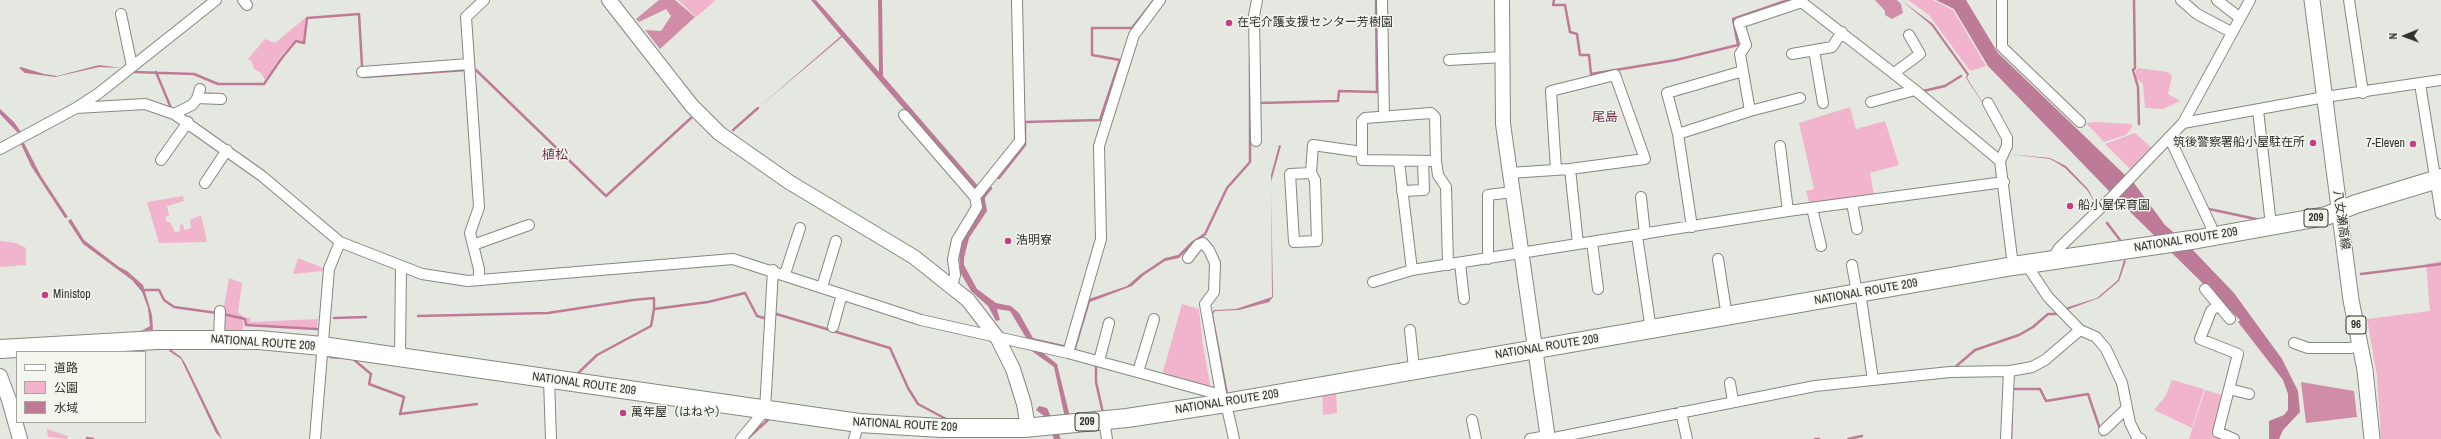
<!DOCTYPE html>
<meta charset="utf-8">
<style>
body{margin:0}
#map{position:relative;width:2441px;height:439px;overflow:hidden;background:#e4e8e0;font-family:"Archivo Narrow","Noto Sans JP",sans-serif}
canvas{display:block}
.legend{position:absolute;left:16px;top:351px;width:130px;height:72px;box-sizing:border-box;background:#f2f6ed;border:1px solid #a4a7a1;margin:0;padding:5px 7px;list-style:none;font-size:12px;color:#30312e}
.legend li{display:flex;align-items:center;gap:8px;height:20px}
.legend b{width:20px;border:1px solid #a4a7a1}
.north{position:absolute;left:2385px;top:16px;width:40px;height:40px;-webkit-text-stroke:3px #f2f6ed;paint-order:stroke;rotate:269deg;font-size:11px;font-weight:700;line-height:16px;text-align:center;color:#30312e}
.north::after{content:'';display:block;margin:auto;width:14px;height:18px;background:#30312e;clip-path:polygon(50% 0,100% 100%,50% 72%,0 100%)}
</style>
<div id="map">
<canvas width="2441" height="439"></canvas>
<ul class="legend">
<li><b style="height:5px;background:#fff"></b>道路</li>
<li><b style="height:11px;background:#f1b4cc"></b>公園</li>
<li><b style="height:11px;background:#be7b97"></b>水域</li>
</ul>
<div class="north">N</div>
</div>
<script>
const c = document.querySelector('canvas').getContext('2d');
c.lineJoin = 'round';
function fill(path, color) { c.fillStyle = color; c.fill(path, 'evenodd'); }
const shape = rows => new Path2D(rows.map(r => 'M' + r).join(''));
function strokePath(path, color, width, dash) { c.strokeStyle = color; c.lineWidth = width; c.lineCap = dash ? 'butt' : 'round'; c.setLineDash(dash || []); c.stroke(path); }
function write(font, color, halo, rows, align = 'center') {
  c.font = font + ' "Archivo Narrow","Noto Sans JP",sans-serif'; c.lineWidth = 3; c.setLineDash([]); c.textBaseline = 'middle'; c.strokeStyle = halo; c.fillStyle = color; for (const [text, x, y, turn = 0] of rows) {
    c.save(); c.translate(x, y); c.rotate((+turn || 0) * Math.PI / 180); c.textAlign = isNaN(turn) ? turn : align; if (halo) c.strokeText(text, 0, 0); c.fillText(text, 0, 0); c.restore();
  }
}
fill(shape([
 [678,0,716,0,696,17],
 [1908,0,1933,0,1953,10,1986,66,1970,71,1929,15],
 [305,18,306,26,303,42,295,41,280,57,265,80,261,73,254,69,252,62,248,59,265,39,275,43],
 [2139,68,2168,72,2172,76,2168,94,2180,101,2163,109,2145,108,2143,84,2136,78,2136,70],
 [1850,107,1856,129,1885,121,1899,165,1870,173,1874,195,1810,205,1806,191,1814,189,1799,123],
 [2095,122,2130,124,2133,126,2126,135,2104,142,2086,123],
 [2135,133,2154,150,2132,171,2105,144],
 [183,196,184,201,167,206,169,216,165,217,167,222,170,222,175,232,180,231,180,225,183,224,184,230,191,228,190,220,201,215,207,242,159,243,147,202],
 [0,241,16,243,26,248,26,265,0,267],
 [298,258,323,268,323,271,293,274],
 [2441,261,2441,439,2381,439,2377,376,2367,319,2430,311,2426,264],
 [229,278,242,283,238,313,243,316,243,331,223,330,223,312],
 [1182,304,1199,309,1203,346,1211,389,1162,375],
 [246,318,250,318,250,322,318,319,317,328,247,324],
 [2172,380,2204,389,2192,428,2154,410,2165,397],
 [2205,390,2222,395,2212,435,2221,439,2189,439],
 [1336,391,1337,413,1323,415,1322,392],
 [47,429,68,436,67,439,48,437]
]), '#f1b4cc');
fill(shape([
 [659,0,675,0,695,17,660,49,645,30,661,31,671,16,666,9,639,22,636,19],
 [1875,0,1897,0,1901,4,1903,13,1892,19,1885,15,1885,11],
 [2301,382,2354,391,2357,417,2306,423]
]), '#d18ca8');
fill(shape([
 [811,0,816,0,879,72,878,0,882,0,883,76,979,187,974,190,842,37,758,108,841,36],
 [1901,0,1933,24,1969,74,1967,78,2002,133,1966,78,1967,75,1931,25],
 [1936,0,1966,0,1998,53,2126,176,2128,175,2165,225,2190,247,2234,293,2282,359,2298,391,2300,412,2283,430,2279,439,2269,439,2269,421,2284,415,2288,410,2288,394,2283,380,2238,322,2240,320,2112,194,1988,66,1954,9],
 [99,65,121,68,99,67,55,77,25,73,19,68,21,67,44,74,57,76],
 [0,109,14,122,21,132,18,133,0,114],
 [24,143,41,176,68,217,65,218,31,166,21,144],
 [1279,145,1281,146,1271,182,1273,297,1269,302,1239,310,1215,311,1213,314,1228,393,1226,394,1211,314,1214,310,1236,309,1272,297,1271,175],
 [2008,154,2050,158,2066,166,2088,189,2097,206,2087,190,2065,168,2057,163,2050,159],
 [984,194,987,211,969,238,964,258,964,265,977,289,996,303,1011,306,1019,313,1033,338,1073,347,1089,299,1127,286,1141,274,1165,258,1178,255,1191,242,1206,232,1206,235,1195,242,1179,258,1165,261,1144,275,1132,286,1090,302,1076,349,1038,349,1057,364,1069,413,1075,418,1065,418,1054,367,1029,349,1028,341,1010,311,997,309,1000,320,996,321,988,306,971,291,960,272,959,249,963,238,981,209,980,199],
 [71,219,84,240,119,267,127,271,143,285,152,315,153,330,141,331,150,326,148,308,142,292,132,280,83,244,68,221],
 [2124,260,2126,261,2119,281,2099,298,2064,311,2062,309,2097,298,2118,280],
 [170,349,181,357,185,363,222,439,216,433,181,359,169,351],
 [1039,406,1047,408,1061,439,1054,439,1044,416,1036,410]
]), '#be7b97');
strokePath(shape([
 [1554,0,1553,5,1565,5,1570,32,1577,34,1580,55,1589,55,1591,74,1676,60,1738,45,1733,19,1788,0],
 [2134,0,2135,68,2133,70,2138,87,2139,124],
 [471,70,476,70,606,196,691,118],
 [134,72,194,74,218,84,264,84,281,59,296,41,304,43,307,18,359,14,362,66],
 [156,72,171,108],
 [363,77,466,70],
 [1923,91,1945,86,1961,76],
 [1259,103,1338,101,1339,91,1377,92,1376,0],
 [733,130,758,108],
 [999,178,1025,145,1025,122,1100,120,1120,60,1092,55,1092,28,1132,28,1154,0],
 [984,197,991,188],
 [2209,209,2256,219],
 [2107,223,2120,240],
 [1205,234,1227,188,1250,162,1250,63],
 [2361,274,2441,264],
 [145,290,159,290,164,300,174,307,217,313],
 [773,313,890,348,908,388,918,404,948,420],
 [223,314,245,319,246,325,317,329],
 [418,316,548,313,633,300,654,298,654,309,708,302,745,293,757,316,764,318,767,314],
 [334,318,366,317],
 [330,357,344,358],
 [353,359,371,374,369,384,404,397,400,414,477,404],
 [1096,364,1096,382,1103,413],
 [1953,369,1975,350,2019,335,2033,327,2048,314,2056,314],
 [575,376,597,355,651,326,654,309],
 [2013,389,2040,389,2046,401,2088,394,2102,435,2105,433],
 [87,438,93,439],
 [747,439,769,419],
 [1815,439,1819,439],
 [1848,439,1862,436],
 [2011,439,2012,409]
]), '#be7b97', 2.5);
const street = shape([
 [243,0,247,5],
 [1382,0,1384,116],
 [1799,0,1915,90,2000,161,2013,266],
 [2002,0,2002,47,2080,122],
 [2181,0,2197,14,2231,32],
 [2217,0,2240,18],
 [2349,0,2363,93],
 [121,14,132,66],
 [1814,50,1823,103],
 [1792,54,1832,47,1842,32],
 [1449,60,1503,57],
 [362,72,469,64],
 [1894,73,1920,54,1909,35],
 [2420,84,2441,214],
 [197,98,221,99],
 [1871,102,1915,90],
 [1988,103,2007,138,2007,146,2000,161],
 [76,108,145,104,174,114,262,176,340,242,422,274,468,281,733,259,921,320,1068,353,1221,395],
 [2258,110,2271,225],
 [1750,111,1800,98],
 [1431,113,1435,117,1436,161,1362,160,1362,121,1365,118,1431,113],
 [174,114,192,105,197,99,200,89],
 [904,115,975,197,977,207,957,240,953,259,955,275,952,286],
 [2183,123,2325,97,2441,80],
 [1678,134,1667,93,1743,71],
 [2169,137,2211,226,2210,236],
 [1256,141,1254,16,1257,0],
 [1780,146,1788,211],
 [0,149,76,108,99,93,216,0],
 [161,160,188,122],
 [1436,161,1438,175,1446,187,1448,265],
 [1399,162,1412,270],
 [1570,169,1578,244],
 [1311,173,1290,174,1294,242,1317,241,1315,180,1311,173,1313,145,1362,152],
 [1509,173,1570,169,1645,159,1615,75,1551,91,1556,170],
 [205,183,227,150],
 [1402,191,1424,190,1423,161],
 [975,197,1020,141,1017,0],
 [1641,197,1645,234],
 [1852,203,1857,229],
 [1812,208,1821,246],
 [1692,227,1678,134,1750,111,1740,54,1746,45,1739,23,1802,2],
 [1637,236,1651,330],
 [1592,242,1598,289],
 [473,245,529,225],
 [1188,258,1198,245,1203,243,1209,250,1215,263,1214,292,1205,304,1222,399],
 [1488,259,1488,195,1512,192],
 [1718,259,1727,317],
 [2052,260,2059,248,2111,198,2183,123,2250,0],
 [1460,263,1464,299],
 [2026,264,2048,297,2080,330,2096,337,2106,349,2122,383,2130,423,2137,437,2141,439],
 [1852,265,1857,293],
 [785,274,800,228],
 [479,280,479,269,470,233,479,207,466,17,484,0],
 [1373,282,1412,270,1788,211,2004,182],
 [822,287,836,241],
 [2205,289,2230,319],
 [1860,292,1873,380],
 [2218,305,2211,311,2200,339,2238,354,2218,432,2234,439],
 [833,327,842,294],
 [1410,330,1414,369],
 [219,339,220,311],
 [2294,343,2308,348,2350,348,2360,346],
 [1068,353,1101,239,1099,146,1134,35,1160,0],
 [400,358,401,266],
 [1099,361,1109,323],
 [1138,372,1154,319],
 [549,379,551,439],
 [1730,383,1733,402],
 [2229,389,2249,394],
 [1226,403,1234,439],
 [1681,412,1687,439],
 [1104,420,1107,439],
 [1472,420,1476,439],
 [2104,430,2127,408],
 [315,439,329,269,340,242],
 [741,439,765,410,773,270],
 [854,439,859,423],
 [1530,439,1547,436],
 [1549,439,1815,386,1950,372,2010,371,2032,367,2045,360,2080,330],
 [2006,439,2009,371]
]);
const secondary = shape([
 [609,0,692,106,719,133,789,182,914,257,968,300,998,339,1013,369,1024,404,1028,427],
 [1502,0,1503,124,1548,439],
 [0,376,9,400,20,439]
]);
const primary = shape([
 [2312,0,2351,300,2365,370,2372,439]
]);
const highway = shape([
 [0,349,157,340,259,340,322,346,859,423,941,428,1024,428,1127,418,1226,403,2013,266,2198,239,2326,216,2356,204,2441,178]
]);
strokePath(street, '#848880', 12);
strokePath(secondary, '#848880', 16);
strokePath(primary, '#848880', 17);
strokePath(highway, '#848880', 20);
strokePath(street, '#fff', 10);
strokePath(secondary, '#fff', 14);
strokePath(primary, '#fff', 15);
strokePath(highway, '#fff', 18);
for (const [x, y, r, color] of [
 [1229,23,4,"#c43f82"],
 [2313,143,4,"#c43f82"],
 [2413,144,4,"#c43f82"],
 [2070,206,4,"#c43f82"],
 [1008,241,4,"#c43f82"],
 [45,295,4,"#c43f82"],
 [623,413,4,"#c43f82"]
]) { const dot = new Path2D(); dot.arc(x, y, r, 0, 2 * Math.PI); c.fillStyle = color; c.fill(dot); strokePath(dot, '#f2f6ed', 1.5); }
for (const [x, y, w] of [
 [2316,218,24],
 [2356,325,20],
 [1087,422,24]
]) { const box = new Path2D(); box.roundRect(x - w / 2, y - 9, w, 18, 3); c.fillStyle = '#f2f6ed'; c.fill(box); strokePath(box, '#30312e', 1); }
write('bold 11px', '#30312e', null, [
 ["209",2316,218],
 ["96",2356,325],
 ["209",1087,422]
]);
write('12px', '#30312e', '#f2f6ed', [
 ["在宅介護支援センター芳樹園",1237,23],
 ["筑後警察署船小屋駐在所",2305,143,"right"],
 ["7-Eleven",2405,144,"right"],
 ["船小屋保育園",2078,206],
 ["浩明寮",1016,241],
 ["Ministop",53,295],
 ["萬年屋（はねや）",631,413]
], 'left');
write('12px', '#30312e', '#f2f6ed', [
 ["八女瀬高線",2341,220,82],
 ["NATIONAL ROUTE 209",2186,240,-9],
 ["NATIONAL ROUTE 209",1866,292,-10],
 ["NATIONAL ROUTE 209",263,343,4],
 ["NATIONAL ROUTE 209",1547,347,-9],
 ["NATIONAL ROUTE 209",584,384,8],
 ["NATIONAL ROUTE 209",1227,402,-9],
 ["NATIONAL ROUTE 209",905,425,3]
]);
write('13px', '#712f4d', '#f2f6ed', [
 ["尾島",1605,118],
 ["植松",555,156]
]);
</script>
